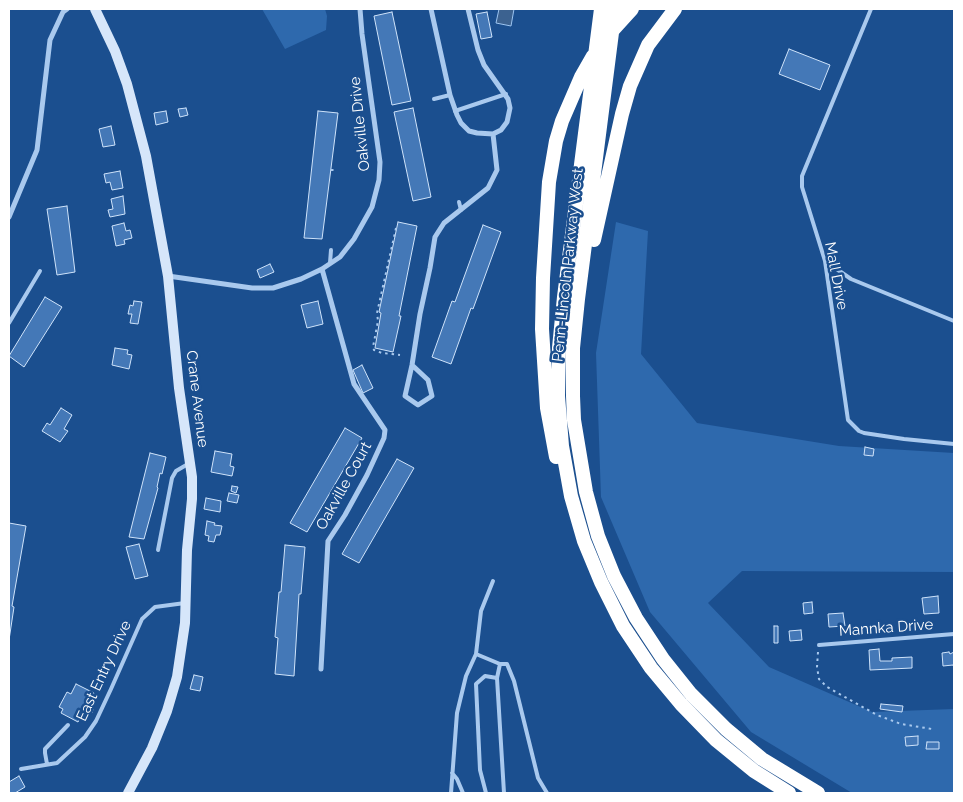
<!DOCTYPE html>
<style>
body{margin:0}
#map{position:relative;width:963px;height:802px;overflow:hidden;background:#1b4f8f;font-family:Raleway,sans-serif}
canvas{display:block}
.frame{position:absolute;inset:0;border:10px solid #fff;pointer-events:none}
</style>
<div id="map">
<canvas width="963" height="802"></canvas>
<div class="frame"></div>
</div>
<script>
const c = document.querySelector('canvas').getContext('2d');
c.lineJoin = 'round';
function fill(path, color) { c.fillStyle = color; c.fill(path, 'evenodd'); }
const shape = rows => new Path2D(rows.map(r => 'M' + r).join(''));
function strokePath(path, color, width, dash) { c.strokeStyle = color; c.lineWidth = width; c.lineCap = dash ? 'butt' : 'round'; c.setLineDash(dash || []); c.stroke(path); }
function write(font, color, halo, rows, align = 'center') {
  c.font = font + ' Raleway,sans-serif'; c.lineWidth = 5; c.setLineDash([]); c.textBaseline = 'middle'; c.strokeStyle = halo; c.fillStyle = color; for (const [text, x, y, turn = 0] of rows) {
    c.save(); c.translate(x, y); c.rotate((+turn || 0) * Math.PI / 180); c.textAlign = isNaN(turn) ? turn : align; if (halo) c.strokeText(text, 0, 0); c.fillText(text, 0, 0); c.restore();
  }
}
fill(shape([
 [262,9,325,9,327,16,326,30,285,49],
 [616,222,648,231,641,354,697,423,839,446,954,453,954,572,742,571,708,603,769,667,872,712,954,709,954,793,852,793,751,732,650,612,601,497,596,353]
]), '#2e69ad');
const water = shape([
 [499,9,514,9,511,26,496,23,499,9]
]);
fill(water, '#3c6290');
strokePath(water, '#9cc4f0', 1);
const building = shape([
 [392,12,411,101,392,105,374,16,392,12],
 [487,12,492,37,481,39,476,14,487,12],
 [789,49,830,65,820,90,779,74,789,49],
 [186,108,188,115,180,117,178,109,186,108],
 [413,108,431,197,413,201,394,112,413,108],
 [166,111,168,122,156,125,154,113,166,111],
 [318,111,338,113,322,239,304,238,318,111],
 [111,126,115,145,103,147,99,129,111,126],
 [120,171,123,188,112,190,110,182,106,183,104,174,120,171],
 [123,196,125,214,110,217,108,210,113,209,111,199,123,196],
 [67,206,75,272,57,275,47,209,67,206],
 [398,222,417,226,399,316,401,316,393,352,375,348,381,313,379,312,398,222],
 [124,223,126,231,130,230,132,238,124,240,125,244,116,246,112,226,124,223],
 [483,225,501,232,473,309,471,308,451,364,432,357,452,301,455,302,483,225],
 [270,264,274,272,260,278,257,270,270,264],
 [45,297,62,307,24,367,9,356,45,297],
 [134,301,142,302,138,324,130,323,132,314,128,314,130,305,133,306,134,301],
 [318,301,323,324,307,328,301,305,318,301],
 [115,348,128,350,127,354,132,355,129,369,112,365,115,348],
 [362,365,373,388,363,393,353,370,362,365],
 [61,408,72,415,64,429,68,431,60,442,42,431,47,423,50,425,61,408],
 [345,428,362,438,307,532,290,523,345,428],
 [865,447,874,449,873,456,864,455,865,447],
 [215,451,232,454,230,466,234,467,232,476,211,472,215,451],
 [150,453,166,457,162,474,160,473,157,487,158,488,144,539,129,537,150,453],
 [397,459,414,468,359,563,342,554,397,459],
 [232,486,238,487,236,493,231,491,232,486],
 [229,493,239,495,237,503,227,501,229,493],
 [206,498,221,501,220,512,204,509,206,498],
 [207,521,215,523,214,525,222,526,220,535,216,535,214,542,208,541,209,536,205,535,207,521],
 [9,523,26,526,12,606,14,607,9,640,9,523],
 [139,544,148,576,135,579,126,547,139,544],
 [285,545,305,547,301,594,299,594,294,676,275,674,278,638,275,637,279,592,281,592,285,545],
 [938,596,939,613,924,614,922,598,938,596],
 [812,602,813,613,804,614,803,603,812,602],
 [843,613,845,626,829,627,828,614,843,613],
 [774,626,778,626,778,643,774,643,774,626],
 [801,630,802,640,790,641,789,631,801,630],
 [879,649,880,661,892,661,892,658,912,657,912,668,870,670,869,650,879,649],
 [949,652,950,654,954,652,954,668,953,665,943,666,942,653,949,652],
 [194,675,203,677,200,691,190,689,194,675],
 [76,684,94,693,87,706,93,709,92,713,85,709,78,722,61,713,63,709,59,707,67,692,71,694,76,684],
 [881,704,903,706,902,712,880,709,881,704],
 [918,736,918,745,906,746,905,737,918,736],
 [927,742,939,742,939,749,926,749,927,742],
 [19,776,25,787,15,793,9,793,9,782,19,776]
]);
fill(building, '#4478b7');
strokePath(building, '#cfe3fa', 1);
strokePath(shape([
 [331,170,334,170],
 [396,228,377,313,378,321,373,347,374,350,382,353,400,355],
 [818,652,817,667,819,679,827,687,877,715,901,724,932,729]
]), '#a9c9ee', 2, [2.5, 4]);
strokePath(shape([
 [871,9,802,176,802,187,825,261,848,420,859,431,864,433,904,439,954,444],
 [434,99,450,95],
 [455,111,506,94],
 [459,202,461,210],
 [825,261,851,279,954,321],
 [330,263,331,250],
 [9,323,40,271],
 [158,550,172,478,176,471,188,464],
 [819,645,954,634],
 [476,654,500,664,507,664,514,681,538,778,547,793],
 [497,678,500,664],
 [47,764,45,753,45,749,68,725],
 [21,769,57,763,85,737,96,721,111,689,142,619,155,607,185,603],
 [452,773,457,779,463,793],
 [451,793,457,713,466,676,476,654,481,611,493,581],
 [486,793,480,770,476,684,485,676,497,678,504,793]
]), '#a9c9ee', 4);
strokePath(shape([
 [431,9,450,95,457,115,461,123,469,131,477,133,493,134,501,130,507,122,510,108,508,99,484,65,478,50,468,9],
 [9,217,37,150,50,40,63,12,67,9],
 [168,276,252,288,273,288,301,279,322,269,340,257,354,239,372,207,379,180,380,162,362,34,360,9],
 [412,365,428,380,432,396,418,405,405,396,412,365,420,314,430,268,435,237,444,223,488,188,497,170,493,134],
 [321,669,328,541,345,515,367,475,384,438,385,430,354,384,322,269]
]), '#a9c9ee', 5);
strokePath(shape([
 [95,9,115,51,127,84,146,156,168,276,179,388,192,477,192,499,187,550,185,623,177,677,167,711,152,748,128,793]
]), '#d6e6fa', 10);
strokePath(shape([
 [601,9,564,297,559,348,558,396,562,446,571,496,584,541,601,582,623,626,651,668,681,704,716,740,754,771,789,793],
 [615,9,578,299,573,348,573,396,574,420,586,492,598,536,614,576,636,618,663,659,691,694,726,729,762,759,818,793],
 [612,31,632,9],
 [594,240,622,114,630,86,648,45,675,9],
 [556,457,547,408,542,329,543,278,549,182,556,141,562,121,581,77,593,56]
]), '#fff', 14);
write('15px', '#fff', '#1b4f8f', [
 ["Oakville Drive",360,124,-96],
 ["Penn-Lincoln Parkway West",568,265,-84],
 ["Mall Drive",836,276,79],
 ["Crane Avenue",197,399,83],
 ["Oakville Court",344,486,-61],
 ["Mannka Drive",886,628,-4],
 ["East Entry Drive",104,671,-65]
]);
</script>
